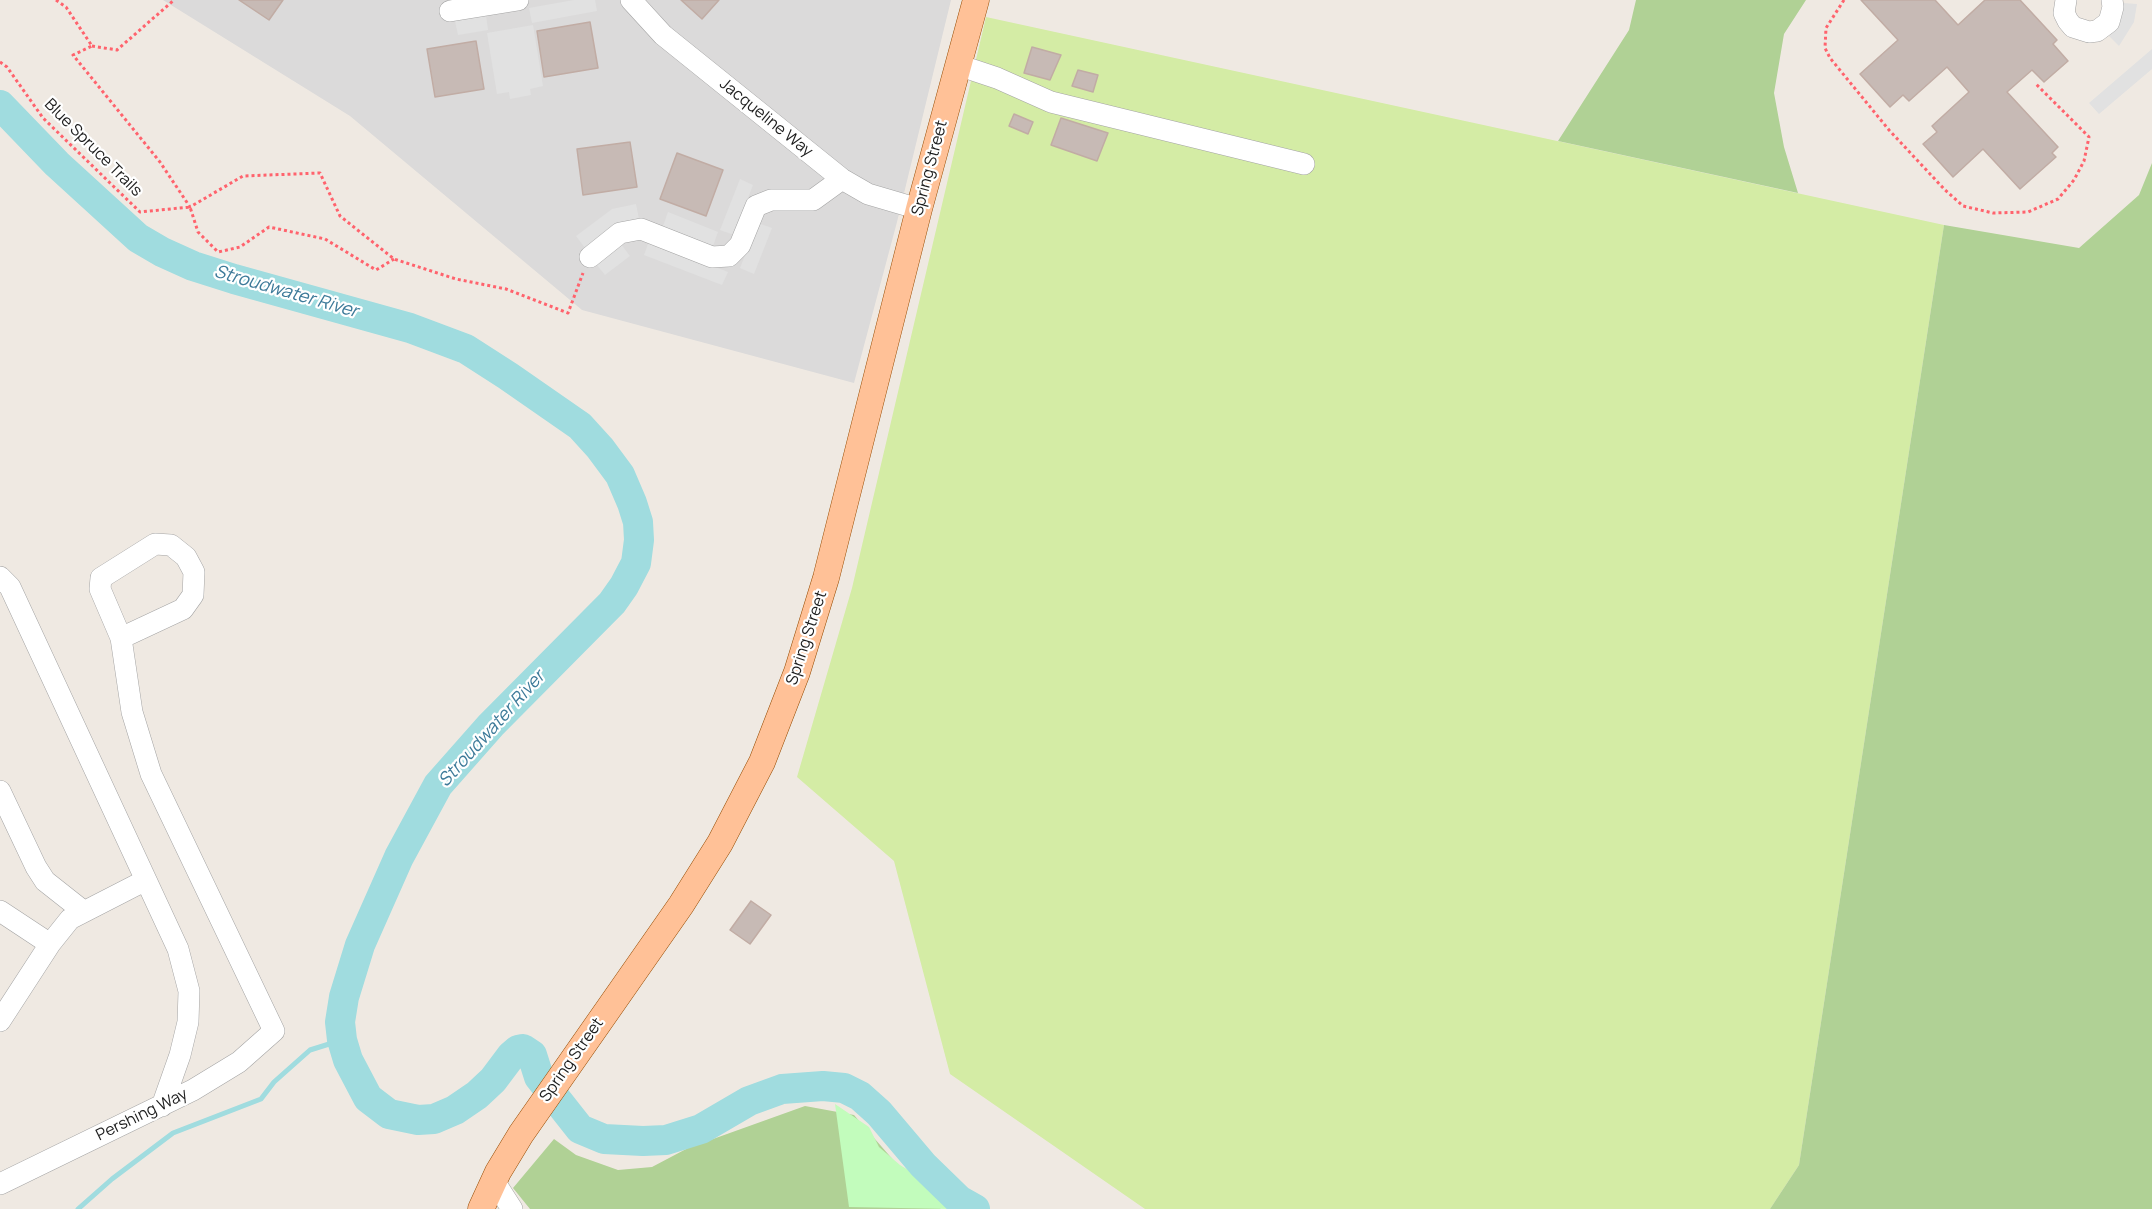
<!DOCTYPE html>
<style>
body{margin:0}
canvas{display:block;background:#efe9e2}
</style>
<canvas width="2152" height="1209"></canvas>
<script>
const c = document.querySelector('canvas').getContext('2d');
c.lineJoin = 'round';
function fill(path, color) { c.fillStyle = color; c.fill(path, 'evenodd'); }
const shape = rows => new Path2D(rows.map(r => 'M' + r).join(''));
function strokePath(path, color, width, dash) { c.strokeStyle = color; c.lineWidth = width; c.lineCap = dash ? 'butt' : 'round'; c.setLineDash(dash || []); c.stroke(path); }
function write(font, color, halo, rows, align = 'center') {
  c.font = font + ' Manrope,sans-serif'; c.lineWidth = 4.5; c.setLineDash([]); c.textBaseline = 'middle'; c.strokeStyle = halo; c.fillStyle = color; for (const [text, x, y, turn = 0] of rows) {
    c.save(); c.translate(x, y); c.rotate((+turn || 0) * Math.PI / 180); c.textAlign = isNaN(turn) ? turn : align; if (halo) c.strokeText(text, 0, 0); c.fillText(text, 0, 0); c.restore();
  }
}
fill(shape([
 [163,0,951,0,897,222,854,383,582,310,350,116]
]), '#dbdada');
fill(shape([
 [986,17,1944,225,1799,1165,1770,1209,1145,1209,950,1074,894,861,797,777,852,588]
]), '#d4eca5');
fill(shape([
 [1636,0,1806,0,1784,34,1774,93,1784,147,1798,193,1558,141,1629,30],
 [2152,163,2152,1209,1770,1209,1799,1165,1944,225,2079,248,2139,195],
 [805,1106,854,1115,895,1162,941,1209,530,1209,513,1188,554,1139,576,1155,618,1170,652,1167,688,1148]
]), '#b0d195');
fill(shape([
 [835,1104,869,1127,879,1147,900,1165,923,1179,952,1209,849,1207]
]), '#c2fcbc');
fill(shape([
 [574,0,595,0,597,11,532,23,529,8],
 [2123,3,2137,4,2134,22,2119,46,2109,36,2119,23],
 [486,15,488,30,458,35,455,21],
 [533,25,543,86,530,89,531,95,510,99,509,92,497,94,487,33],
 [2152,49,2152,69,2099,114,2089,103],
 [740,179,753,185,734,235,720,230],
 [636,204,639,219,585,248,576,236,612,209],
 [668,212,718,232,713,246,663,226],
 [758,223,772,228,754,274,740,268],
 [649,241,728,272,722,285,644,255],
 [621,244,630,256,605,275,596,264]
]), '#e1e1e1');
strokePath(shape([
 [78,1209,112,1179,173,1133,261,1099,274,1082,310,1050,342,1040]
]), '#a0dcdf', 5);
strokePath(shape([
 [0,105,57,164,138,238,162,252,193,266,234,279,410,328,466,349,508,376,580,426,600,448,620,475,632,503,638,522,639,540,636,563,624,586,612,603,491,725,438,785,399,857,360,945,344,997,340,1022,342,1040,348,1060,368,1098,389,1114,418,1120,434,1119,455,1110,477,1095,493,1080,511,1056,518,1050,523,1049,532,1055,539,1077,580,1129,604,1139,643,1141,666,1140,701,1129,749,1101,782,1089,823,1086,844,1088,860,1096,879,1113,923,1165,959,1200,975,1209]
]), '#a0dcdf', 30);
const building = shape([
 [239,0,283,0,269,20,239,0],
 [681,0,719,0,702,19,681,0],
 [1861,0,1935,0,1958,25,1985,0,2020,0,2057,40,2053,44,2068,61,2044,82,2032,70,2007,92,2058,147,2052,153,2056,157,2020,189,1983,149,1953,177,1923,144,1937,132,1932,126,1969,92,1947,67,1909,101,1903,95,1890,107,1860,74,1898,40,1861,0],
 [590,22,598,68,544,77,537,31,590,22],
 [476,41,484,89,435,97,427,49,476,41],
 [1032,47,1061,55,1050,80,1024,73,1032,47],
 [1078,70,1098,75,1093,92,1072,86,1078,70],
 [1014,114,1033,122,1028,134,1009,126,1014,114],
 [1061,118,1108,133,1097,161,1051,145,1061,118],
 [630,142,637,187,583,195,577,149,630,142],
 [677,153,723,170,706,216,660,199,677,153],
 [751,901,771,915,750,944,730,930,751,901]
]);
fill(building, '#c7bab5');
strokePath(building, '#c1aca4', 1.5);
const minor = shape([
 [631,0,663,35,842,179,868,194,919,209],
 [2066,0,2064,13,2068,21,2073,27,2089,32,2097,31,2109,22,2113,7,2112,0],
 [450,11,518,0],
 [958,65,997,78,1051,102,1304,164],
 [590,257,620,233,641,229,712,257,729,256,740,245,756,206,771,200,813,200,842,179],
 [0,577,10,587,178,949,189,991,188,1022,180,1055,162,1106],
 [0,791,36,867,45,881,83,911],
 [0,911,50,944],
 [0,1021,50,944,70,919,146,880],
 [494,1181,512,1209],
 [0,1184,193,1090,239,1062,274,1031,151,774,132,712,121,638,183,609,193,595,194,572,186,557,171,545,155,544,101,578,100,589,121,638]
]);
const major = shape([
 [481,1209,498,1172,521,1134,681,905,720,843,762,762,797,672,826,578,919,209,976,0]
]);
strokePath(minor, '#a4a4a4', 22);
strokePath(major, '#964b00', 27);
strokePath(shape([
 [56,0,66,7,92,46,73,55,160,162,190,207,243,176,320,173,340,216,394,259,456,279,506,289,568,313,583,273],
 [1844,0,1826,28,1825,48,1830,58,1889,130,1945,190,1963,206,1993,213,2028,212,2058,199,2074,180,2084,161,2089,137,2035,83],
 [92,46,117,50,174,0],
 [0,62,7,67,43,118,140,212,190,207,198,232,218,252,240,247,269,227,325,239,376,270,394,259]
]), '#ff636d', 3, [3, 3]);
strokePath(minor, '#fff', 21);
strokePath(major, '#ffc197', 26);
write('16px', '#1d1d1d', '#fff', [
 ["Jacqueline Way",766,118,39],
 ["Blue Spruce Trails",93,148,45],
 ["Spring Street",930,168,-75],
 ["Spring Street",807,638,-72],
 ["Spring Street",572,1060,-55],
 ["Pershing Way",142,1115,-26]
]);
write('italic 18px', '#3d7a99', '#fff', [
 ["Stroudwater River",286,292,16],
 ["Stroudwater River",492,729,-48]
]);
</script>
